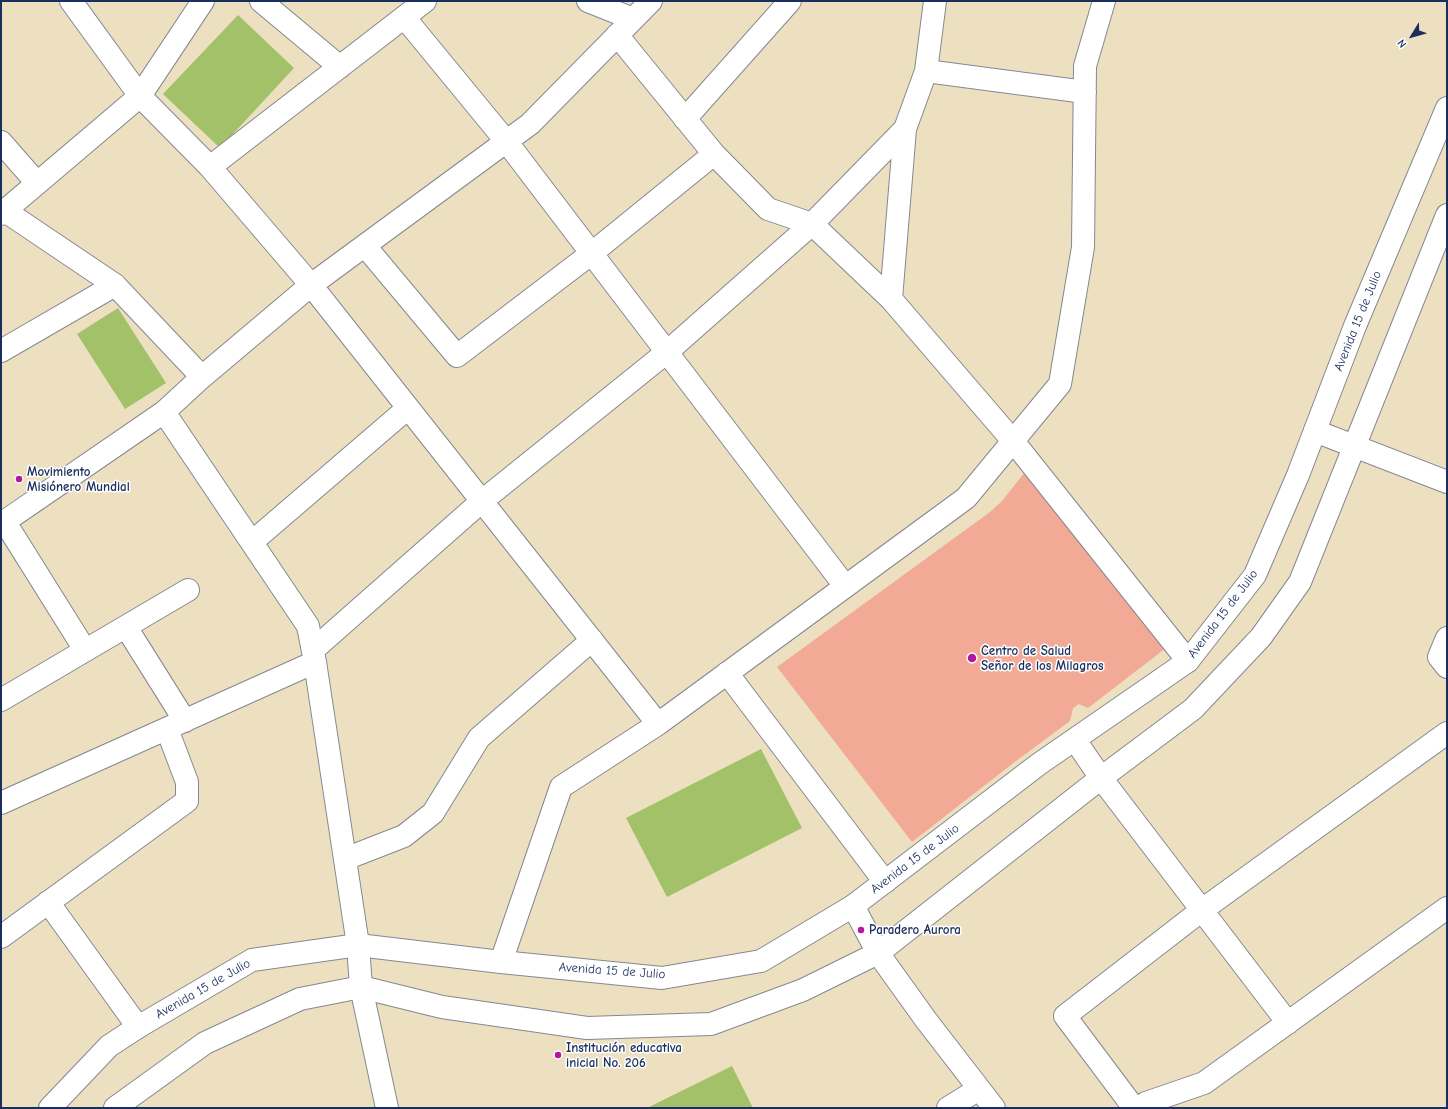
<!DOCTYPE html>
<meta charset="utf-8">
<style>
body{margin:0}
#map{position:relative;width:1448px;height:1109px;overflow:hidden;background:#ede0c0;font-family:"Comic Neue",sans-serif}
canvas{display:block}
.frame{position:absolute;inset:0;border:2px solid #1b2f5e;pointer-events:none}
.north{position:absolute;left:1392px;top:16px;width:40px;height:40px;-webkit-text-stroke:3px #fff;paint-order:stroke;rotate:233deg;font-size:11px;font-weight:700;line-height:16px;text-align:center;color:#1b2f5e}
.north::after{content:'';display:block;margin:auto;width:14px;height:18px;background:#1b2f5e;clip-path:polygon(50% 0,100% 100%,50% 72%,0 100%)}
</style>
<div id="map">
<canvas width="1448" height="1109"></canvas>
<div class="frame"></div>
<div class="north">N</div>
</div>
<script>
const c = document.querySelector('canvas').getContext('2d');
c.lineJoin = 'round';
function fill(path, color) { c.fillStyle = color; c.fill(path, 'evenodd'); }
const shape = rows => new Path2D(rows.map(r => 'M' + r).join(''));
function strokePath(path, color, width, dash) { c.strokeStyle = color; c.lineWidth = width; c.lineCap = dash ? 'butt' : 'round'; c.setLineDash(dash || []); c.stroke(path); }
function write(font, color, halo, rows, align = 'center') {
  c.font = font + ' "Comic Neue",sans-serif'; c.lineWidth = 3; c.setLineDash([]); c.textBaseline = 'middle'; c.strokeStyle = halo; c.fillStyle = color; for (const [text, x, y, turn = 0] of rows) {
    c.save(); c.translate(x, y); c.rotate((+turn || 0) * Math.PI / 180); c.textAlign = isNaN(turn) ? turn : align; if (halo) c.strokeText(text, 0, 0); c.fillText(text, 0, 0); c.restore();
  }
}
fill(shape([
 [238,15,294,68,220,148,163,94],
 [118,308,166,383,125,409,77,334],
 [761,749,802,828,667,897,626,818],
 [732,1066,753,1108,647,1108]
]), '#a2c168');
fill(shape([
 [1025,472,1166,648,1088,708,1079,704,1073,708,1070,721,1016,761,912,842,777,667,990,512,1002,501]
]), '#f2aa96');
const minor = shape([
 [71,1,140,96,210,167,311,285,658,724],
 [261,1,340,67],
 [588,1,633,19],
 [404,17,506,141,845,586],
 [617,35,714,154,768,209,812,224,891,299,1013,441,1188,661],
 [926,71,1085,92],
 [685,119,790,1],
 [1,142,37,183],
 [210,167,425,1],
 [5,211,115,285,202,377],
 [1,214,140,96,203,1],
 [365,246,457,356,592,253,714,154],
 [891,299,905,129,926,71,935,1],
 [1,351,115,285],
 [164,412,308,626,315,662,358,945,361,987,387,1108],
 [1315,431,1447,482],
 [5,522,85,650],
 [1,524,164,412,202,377,311,285,530,124,651,1],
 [252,542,408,408],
 [126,627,185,721],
 [1447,638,1439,657,1447,667],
 [313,650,482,501,667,352,812,224,905,129],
 [727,673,885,882],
 [1,700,188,590],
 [1075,740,1101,778,1288,1023],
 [1,803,315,662],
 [345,859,404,836,433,813,479,738,592,640],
 [48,902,138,1027],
 [853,906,878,953,926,1020,994,1108],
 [1,937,187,801,187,782,167,729],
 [501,962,561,787,658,724,966,498,1060,384,1083,247,1085,66,1104,1],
 [948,1108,979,1089],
 [1134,1108,1065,1016,1202,910,1447,733],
 [1138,1108,1146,1103,1204,1083,1447,908]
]);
const tertiary = shape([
 [50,1108,109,1046,138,1027,252,960,358,945,501,962,662,978,761,961,853,906,1039,764,1188,661,1255,575,1298,475,1355,326,1447,108],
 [115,1108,205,1043,300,999,361,987,442,1007,587,1028,711,1024,803,990,878,953,1101,778,1193,709,1261,637,1300,582,1447,215]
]);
strokePath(minor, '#84888f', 24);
strokePath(tertiary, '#84888f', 24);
strokePath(minor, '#fff', 22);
strokePath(tertiary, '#fff', 22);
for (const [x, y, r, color] of [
 [19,479,4,"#b5179e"],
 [972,658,5,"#b5179e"],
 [861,930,4,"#b5179e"],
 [558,1055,4,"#b5179e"]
]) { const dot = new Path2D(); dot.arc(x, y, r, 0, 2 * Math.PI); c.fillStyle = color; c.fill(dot); strokePath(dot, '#fff', 1.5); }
write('13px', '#1b2f5e', '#fff', [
 ["Avenida 15 de Julio",1358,321,-68],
 ["Avenida 15 de Julio",1223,614,-53],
 ["Avenida 15 de Julio",915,859,-37],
 ["Avenida 15 de Julio",612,971,4],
 ["Avenida 15 de Julio",203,989,-30]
]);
write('bold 13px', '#1b2f5e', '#fff', [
 ["Movimiento",27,472],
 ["Misiónero Mundial",27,487],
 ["Centro de Salud",981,651],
 ["Señor de los Milagros",981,666],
 ["Paradero Aurora",869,930],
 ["Institución educativa",566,1048],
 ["inicial No. 206",566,1063]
], 'left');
</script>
